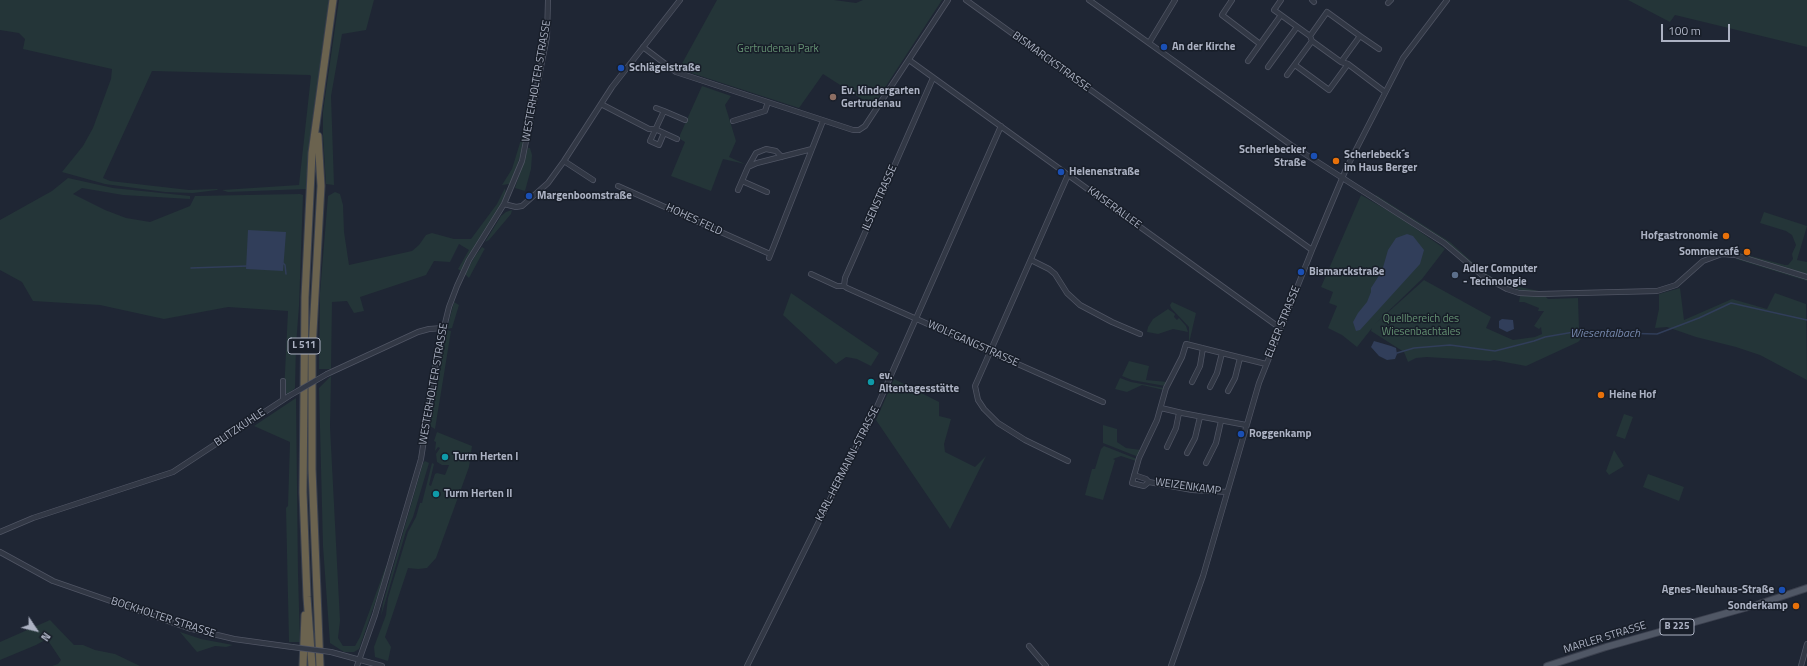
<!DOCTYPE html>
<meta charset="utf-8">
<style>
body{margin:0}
#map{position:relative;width:1807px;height:666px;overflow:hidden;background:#1f2634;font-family:"Titillium Web",sans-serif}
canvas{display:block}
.north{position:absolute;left:16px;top:610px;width:40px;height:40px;-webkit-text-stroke:3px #181e29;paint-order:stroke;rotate:125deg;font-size:11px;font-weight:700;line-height:16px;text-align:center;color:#acb2c3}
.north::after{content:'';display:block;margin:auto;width:14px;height:18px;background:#acb2c3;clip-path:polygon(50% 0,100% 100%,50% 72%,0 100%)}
.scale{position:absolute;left:1661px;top:24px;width:69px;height:18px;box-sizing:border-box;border:2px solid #acb2c3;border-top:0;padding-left:5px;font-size:12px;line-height:14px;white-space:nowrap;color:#acb2c3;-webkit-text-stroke:3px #181e29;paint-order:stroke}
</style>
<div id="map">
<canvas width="1807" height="666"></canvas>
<div class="north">N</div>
<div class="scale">100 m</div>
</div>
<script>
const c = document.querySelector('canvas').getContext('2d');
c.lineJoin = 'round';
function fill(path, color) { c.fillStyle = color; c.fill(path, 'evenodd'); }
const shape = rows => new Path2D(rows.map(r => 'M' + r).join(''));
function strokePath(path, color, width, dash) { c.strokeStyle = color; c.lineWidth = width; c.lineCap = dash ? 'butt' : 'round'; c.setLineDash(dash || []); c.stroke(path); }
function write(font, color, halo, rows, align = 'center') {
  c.font = font + ' "Titillium Web",sans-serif'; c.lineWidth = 3; c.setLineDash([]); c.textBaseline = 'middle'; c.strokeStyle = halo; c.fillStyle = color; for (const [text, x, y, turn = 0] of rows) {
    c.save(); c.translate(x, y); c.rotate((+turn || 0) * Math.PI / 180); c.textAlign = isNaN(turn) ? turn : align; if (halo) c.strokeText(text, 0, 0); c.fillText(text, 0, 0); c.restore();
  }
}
fill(shape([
 [0,0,329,0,309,145,306,189,228,192,222,190,299,185,311,76,310,75,152,71,103,178,110,181,189,190,218,189,217,190,193,193,165,192,105,184,62,172,83,146,93,128,111,79,112,69,23,49,25,39,19,33,0,30],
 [339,0,374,0,366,30,342,34,331,96,334,185,326,184,323,135,323,112],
 [717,0,834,0,856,3,863,0,942,0,873,106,823,74,799,108,679,69],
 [1628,0,1807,0,1807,47,1675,15,1670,22],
 [702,86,731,96,725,105,736,141,729,157,745,164,723,159,711,191,671,176,685,142,680,139,680,135],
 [523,133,526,133,523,147,512,181,509,184,502,185,512,169],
 [528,148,530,148,532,155,531,169,525,191,515,188],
 [68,178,113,188,190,196,190,199,123,195,82,188,73,194,105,210,126,218,150,222,190,206,195,196,300,194,303,195,299,306,296,345,295,388,293,390,288,394,284,393,288,311,228,307,164,319,100,305,33,301,22,282,0,270,0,220,52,191],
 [505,188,506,194,499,209,461,271,458,269,469,250,459,244,450,262,434,261,426,275,360,297,364,311,354,313,347,301,332,302,331,369,319,369,320,293,328,196,335,192,340,194,343,205,344,232,349,265,412,251,419,245,426,235,432,233,454,239,471,239,497,204],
 [1361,195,1399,217,1445,249,1422,279,1375,324,1424,280,1491,317,1486,328,1513,340,1535,337,1542,334,1541,327,1539,329,1534,326,1544,311,1538,311,1539,308,1524,302,1519,302,1520,296,1545,296,1548,299,1578,298,1579,330,1585,335,1578,342,1526,366,1494,360,1490,361,1427,357,1416,358,1408,362,1404,352,1371,331,1372,328,1357,347,1342,335,1328,328,1337,306,1329,303,1333,292,1321,287],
 [1376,195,1450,242,1481,270,1493,278,1515,286,1539,291,1538,292,1526,292,1503,285,1482,273,1451,246,1375,197],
 [512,210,511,214,489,240,485,242,501,216,506,212],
 [1764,212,1807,226,1797,260,1807,262,1807,281,1736,259,1739,253,1785,265,1788,265,1793,259,1792,254,1796,245,1792,235,1786,231,1760,223],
 [482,247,485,249,484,250,469,278,465,274,475,256],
 [1680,288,1684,320,1732,299,1767,309,1775,293,1806,304,1807,380,1760,355,1736,347,1696,337,1667,327,1655,328,1659,309,1659,294],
 [791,293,879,353,871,366,857,359,846,357,836,364,783,315],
 [454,302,459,305,452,328,447,329],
 [1172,302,1196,313,1189,343,1189,327,1171,308,1170,305],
 [1168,309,1175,314,1174,317,1177,320,1179,318,1186,326,1188,332,1173,329,1158,334,1147,332,1148,327,1153,319],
 [447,330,451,331,435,429,430,426],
 [1129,361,1149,366,1146,380,1168,382,1165,386,1132,380,1122,376],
 [331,376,330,427,340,621,338,638,343,646,355,646,360,637,386,566,388,566,359,649,354,652,344,652,330,643,323,546,319,388],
 [1120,378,1131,382,1164,388,1164,390,1142,385,1127,392,1115,389],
 [894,379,939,402,939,416,951,419,944,444,945,452,975,467,986,456,950,529,876,420],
 [296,398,298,574,300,642,289,642,286,508,288,506,290,442,254,426],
 [1624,414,1633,417,1625,439,1616,436],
 [1103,425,1117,429,1117,442,1126,448,1141,450,1139,455,1136,456,1103,443],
 [437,432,472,446,469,467,436,558,427,568,418,569,408,568,385,637,391,647,388,661,375,657,374,647,386,615,388,598,408,532,416,517,420,503,422,503,432,463,434,464,429,485,431,486,435,474,437,473,445,475,449,465,442,465,437,462,436,454,440,448,438,447,435,451,436,442,434,441],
 [1104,446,1137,459,1136,461,1121,456,1113,459,1115,460,1103,500,1085,495,1092,469,1095,469,1101,449],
 [1614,450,1624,466,1609,475,1606,471],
 [425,461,429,463,413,517,406,531,381,616,383,603,423,463],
 [1648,474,1684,487,1679,501,1643,487],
 [50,620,74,645,83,645,95,650,115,654,140,666,52,666,58,664,61,660,47,639,36,645,0,660,0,642],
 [180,632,201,639,233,645,226,647,215,646,197,652]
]), '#243538');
fill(shape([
 [248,230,286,232,283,271,246,269],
 [1407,234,1413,236,1424,250,1420,264,1360,330,1356,331,1353,322,1358,313,1367,302,1371,292,1371,288,1382,271,1388,250,1396,238],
 [1502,319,1513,320,1514,329,1507,332,1499,328,1499,321],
 [1374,341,1391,346,1396,348,1397,354,1395,359,1387,360,1379,356,1371,347]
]), '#313e5a');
strokePath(shape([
 [283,263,285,265,286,274],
 [191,268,248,266],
 [1397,353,1414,348,1450,345,1495,351,1534,341,1545,337,1574,332,1657,334,1699,318,1731,303,1807,320]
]), '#313e5a', 1.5);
const minor = shape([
 [966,0,1312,250],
 [1089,0,1291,145,1444,243,1483,276,1507,289,1519,293,1539,294,1657,291,1676,285,1703,261,1722,254,1735,255,1807,277],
 [1232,0,1222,15,1260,44],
 [1281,0,1274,10,1310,36,1312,41,1341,62,1348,64,1385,92],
 [1312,0,1314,2],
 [1388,3,1391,0],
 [1310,36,1327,12,1360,36,1341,62],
 [1360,36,1379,49],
 [1149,43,1175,0],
 [643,47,676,72,853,130,859,130,865,126,948,0],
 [909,60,1280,328],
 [1248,61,1281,15],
 [1295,65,1329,90,1348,64],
 [1268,67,1297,27],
 [1287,75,1312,41],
 [601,104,649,129,655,129,677,139],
 [656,108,664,111],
 [733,121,765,111,768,102],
 [664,133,659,145,650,141,664,111,685,120],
 [564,161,593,180],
 [748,167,756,153,766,149,776,151,782,157],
 [742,181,767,192],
 [618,186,770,254],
 [738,190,748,167,757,163,812,149],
 [504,204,516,207,522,206,548,183,564,161,612,87,680,0],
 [769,258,823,121],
 [1031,260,1049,269,1055,274,1067,293,1080,305,1112,322,1140,334],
 [811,274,837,286,844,286],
 [844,286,847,288,1103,402],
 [844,286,845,278,933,78],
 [327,374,418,332,429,329,443,328],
 [1192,382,1200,366,1203,348],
 [1210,387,1217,373,1222,353],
 [1228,391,1235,378,1240,358],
 [283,399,283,381],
 [1161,408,1182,413,1246,425],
 [1167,447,1176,428,1179,413],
 [1187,453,1195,438,1200,417],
 [1068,461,1025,440,998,423,984,409,978,400,975,386,1068,175],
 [1206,463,1216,443,1221,421],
 [1134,475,1146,479,1149,482],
 [1227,492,1192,490,1149,482,1144,486,1132,483,1139,458,1157,420,1166,388,1182,357,1186,344,1266,364],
 [0,532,33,518,173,472,289,396],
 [0,552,53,581,188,628,234,639,292,647],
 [1029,646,1046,666],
 [331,652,382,666],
 [357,666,375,615,421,459,437,356,449,307,457,286,469,260,504,204,522,161,547,37,548,0],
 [747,666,866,427,872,418,1001,126],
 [1171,666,1203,576,1259,383,1312,250,1346,169,1403,58,1447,0],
 [1801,666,1807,644]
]);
const major = shape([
 [1547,666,1606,647,1759,604,1807,588]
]);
const highway = shape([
 [318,136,321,186,312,350,312,469,320,666],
 [303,666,305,615],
 [312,666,307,597,303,492,305,297,312,153,333,0]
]);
strokePath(minor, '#505564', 6);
strokePath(major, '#3c414f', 8);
strokePath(highway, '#3a404d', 9);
strokePath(minor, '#323845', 4.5);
strokePath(major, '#505765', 6);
strokePath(highway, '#6b634f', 7);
const minorBridge = shape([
 [289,396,327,374],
 [292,647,331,652]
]);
strokePath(minorBridge, '#505564', 6, []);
strokePath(minorBridge, '#323845', 4.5);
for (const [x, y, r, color] of [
 [1164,47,4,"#1a4fb4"],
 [621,68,4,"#1a4fb4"],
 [833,97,4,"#8d6e63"],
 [1314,156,4,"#1a4fb4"],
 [1336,161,4,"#e8710a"],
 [1061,172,4,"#1a4fb4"],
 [529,196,4,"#1a4fb4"],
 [1726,236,4,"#e8710a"],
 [1747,252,4,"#e8710a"],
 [1301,272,4,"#1a4fb4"],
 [1455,275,4,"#5c6f8a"],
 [871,382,4,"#0f9aa8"],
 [1601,395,4,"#e8710a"],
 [1241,434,4,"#1a4fb4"],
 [445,457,4,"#0f9aa8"],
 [436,494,4,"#0f9aa8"],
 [1782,590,4,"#1a4fb4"],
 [1796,606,4,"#e8710a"]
]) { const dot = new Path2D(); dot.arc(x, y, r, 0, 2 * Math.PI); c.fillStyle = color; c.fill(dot); strokePath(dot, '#181e29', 1.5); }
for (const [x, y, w] of [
 [304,346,32],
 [1677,627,34]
]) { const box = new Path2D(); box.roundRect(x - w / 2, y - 8, w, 16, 3); c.fillStyle = '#181e29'; c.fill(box); strokePath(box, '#acb2c3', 1); }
write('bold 10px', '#acb2c3', null, [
 ["L 511",304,346],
 ["B 225",1677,627]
]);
write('bold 11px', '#acb2c3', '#181e29', [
 ["An der Kirche",1172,47],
 ["Schlägelstraße",629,68],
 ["Ev. Kindergarten",841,91],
 ["Gertrudenau",841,104],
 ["Scherlebecker",1306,150,"right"],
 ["Straße",1306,163,"right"],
 ["Scherlebeck´s",1344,155],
 ["im Haus Berger",1344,168],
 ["Helenenstraße",1069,172],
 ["Margenboomstraße",537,196],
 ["Hofgastronomie",1718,236,"right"],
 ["Sommercafé",1739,252,"right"],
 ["Adler Computer",1463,269],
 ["- Technologie",1463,282],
 ["Bismarckstraße",1309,272],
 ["ev.",879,376],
 ["Altentagesstätte",879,389],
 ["Heine Hof",1609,395],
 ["Roggenkamp",1249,434],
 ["Turm Herten I",453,457],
 ["Turm Herten II",444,494],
 ["Agnes-Neuhaus-Straße",1774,590,"right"],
 ["Sonderkamp",1788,606,"right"]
], 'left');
write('11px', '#659273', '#181e29', [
 ["Gertrudenau Park",778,49],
 ["Quellbereich des",1421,319],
 ["Wiesenbachtales",1421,332]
]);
write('11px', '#acb2c3', '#181e29', [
 ["BISMARCKSTRASSE",1051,62,36],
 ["WESTERHOLTER STRASSE",537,81,-80],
 ["ILSENSTRASSE",880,198,-66],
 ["KAISERALLEE",1114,208,36],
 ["HOHES FELD",694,220,25],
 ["ELPER STRASSE",1283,322,-68],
 ["WOLFGANGSTRASSE",973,344,24],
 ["WESTERHOLTER STRASSE",434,384,-80],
 ["BLITZKUHLE",240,428,-34],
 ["KARL-HERMANN-STRASSE",848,464,-63],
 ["WEIZENKAMP",1188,487,8],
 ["BOCKHOLTER STRASSE",163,618,18],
 ["MARLER STRASSE",1605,638,-17]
]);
write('italic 12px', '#7486ab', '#181e29', [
 ["Wiesentalbach",1605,334]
]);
</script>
